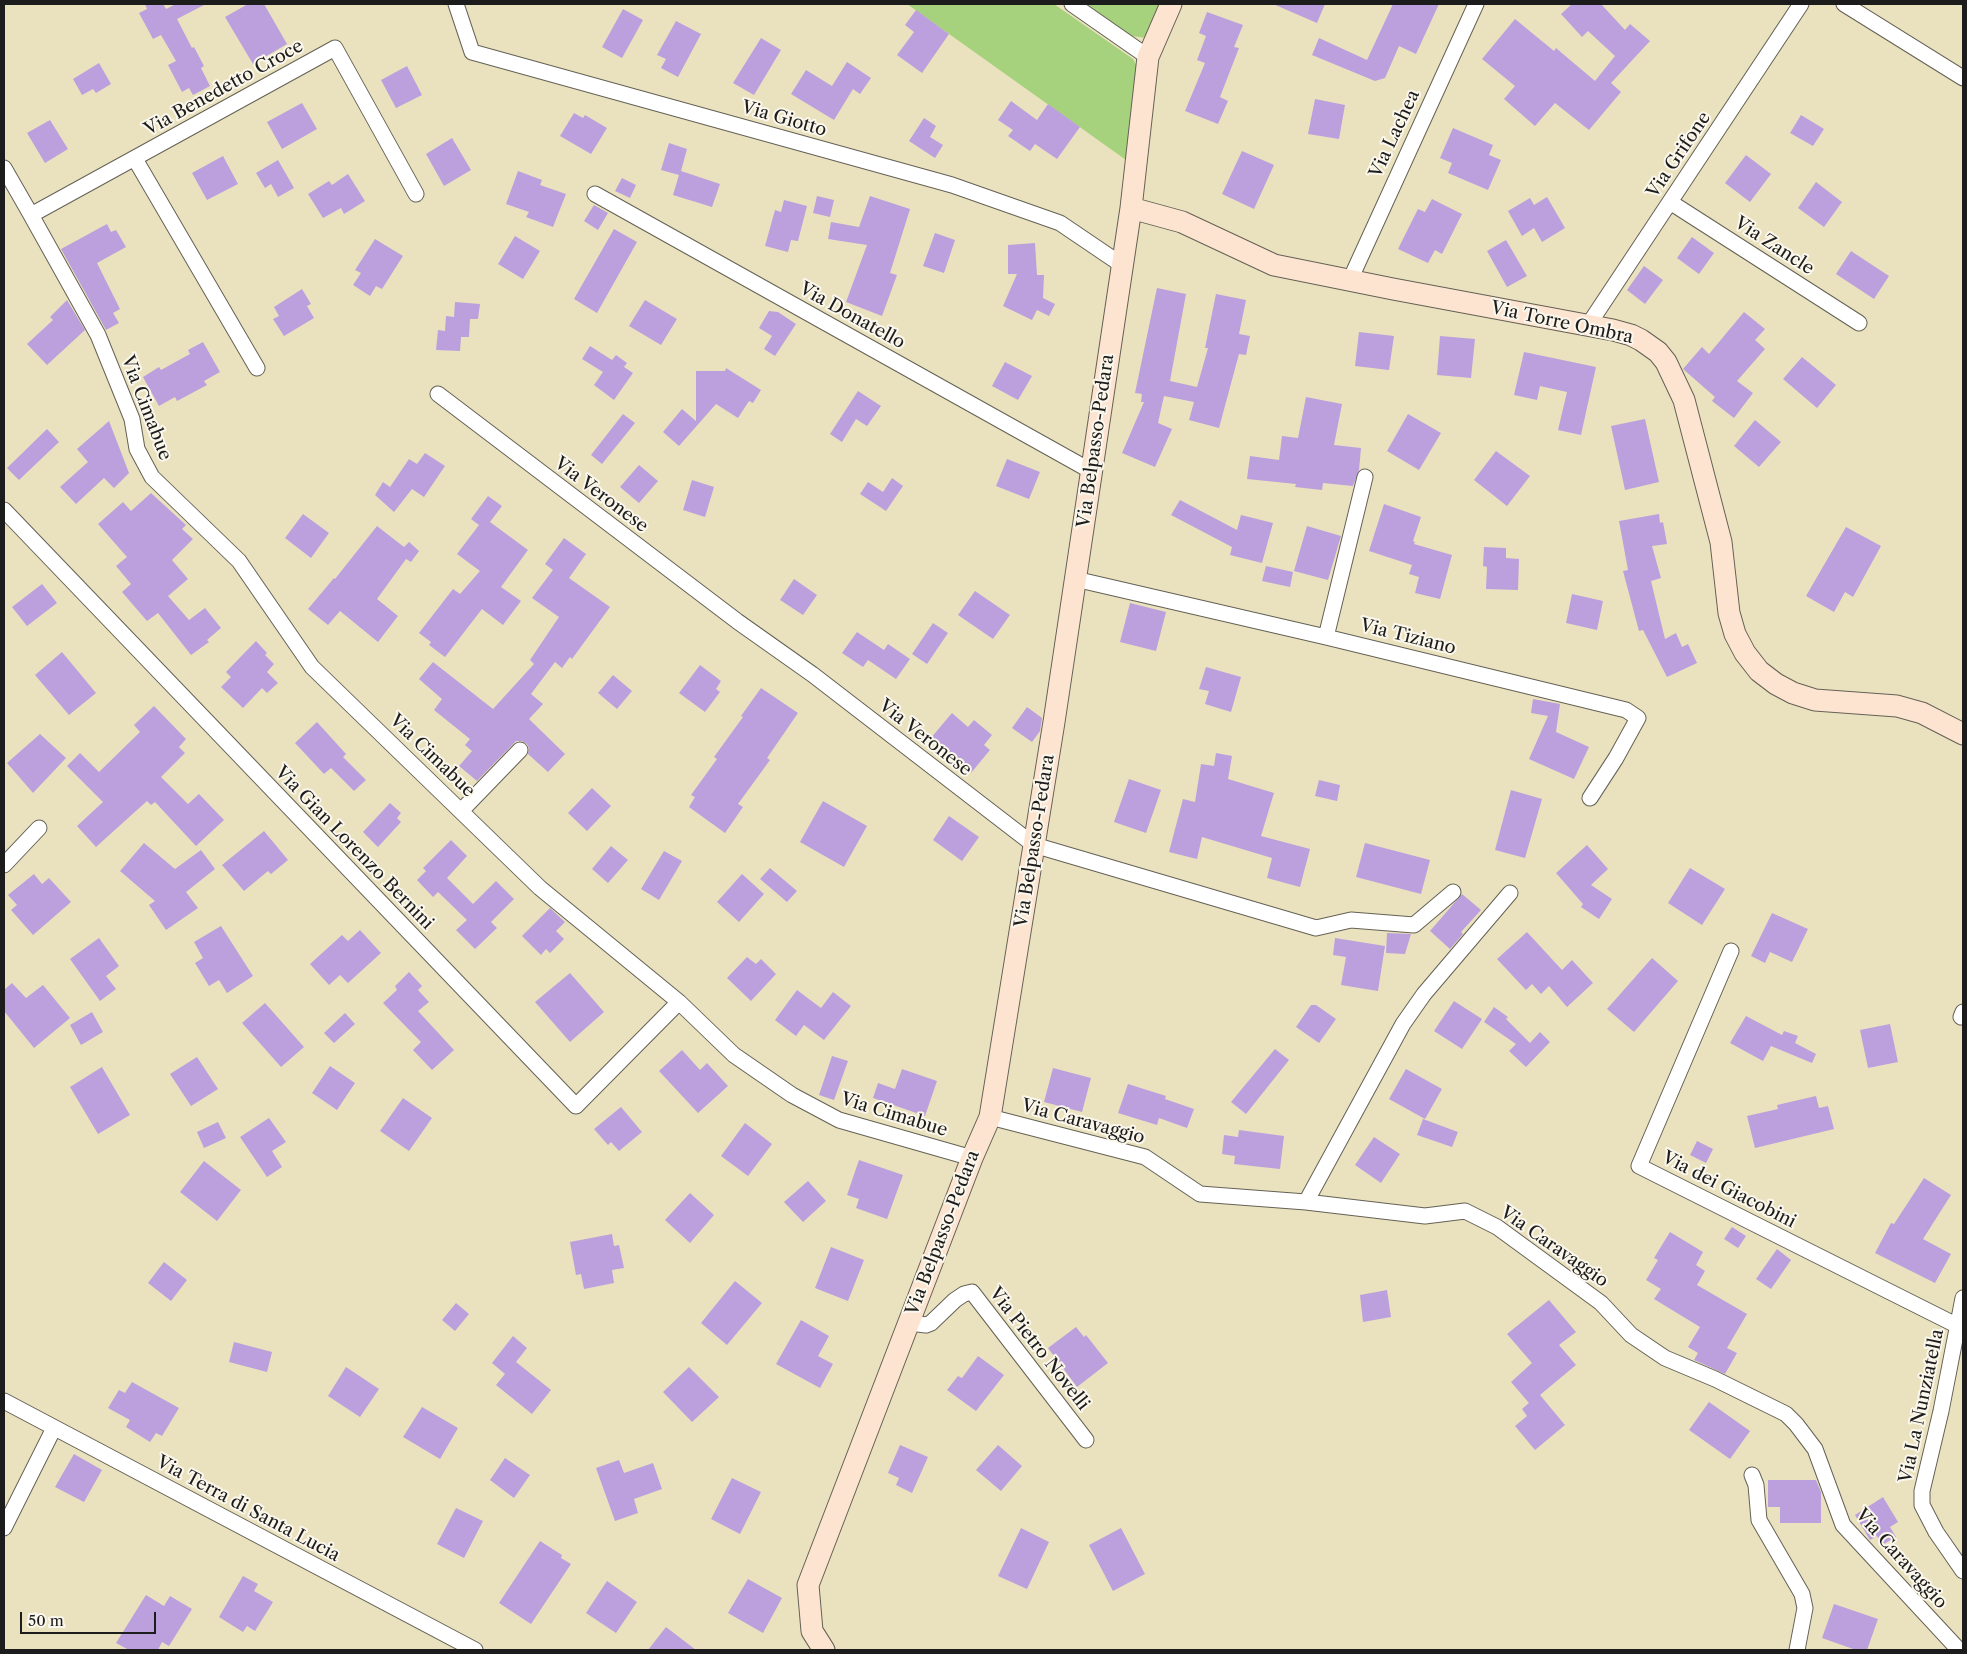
<!DOCTYPE html>
<style>
body{margin:0}
#map{position:relative;width:1967px;height:1654px;overflow:hidden;background:#eae2bf;font-family:"Libre Caslon Text",serif}
canvas{display:block}
.frame{position:absolute;inset:0;border:5px solid #1c1c1c;pointer-events:none}
.scale{position:absolute;left:20px;top:1612px;width:136px;height:22px;box-sizing:border-box;border:2px solid #1c1c1c;border-top:0;padding-left:6px;font-size:15px;line-height:18px;white-space:nowrap;color:#1c1c1c;-webkit-text-stroke:4px #fbf7ec;paint-order:stroke}
</style>
<div id="map">
<canvas width="1967" height="1654"></canvas>
<div class="frame"></div>
<div class="scale">50 m</div>
</div>
<script>
const c = document.querySelector('canvas').getContext('2d');
c.lineJoin = 'round';
function fill(path, color) { c.fillStyle = color; c.fill(path, 'evenodd'); }
const shape = rows => new Path2D(rows.map(r => 'M' + r).join(''));
function strokePath(path, color, width, dash) { c.strokeStyle = color; c.lineWidth = width; c.lineCap = dash ? 'butt' : 'round'; c.setLineDash(dash || []); c.stroke(path); }
function write(font, color, halo, rows, align = 'center') {
  c.font = font + ' "Libre Caslon Text",serif'; c.lineWidth = 4; c.setLineDash([]); c.textBaseline = 'middle'; c.strokeStyle = halo; c.fillStyle = color; for (const [text, x, y, turn = 0] of rows) {
    c.save(); c.translate(x, y); c.rotate((+turn || 0) * Math.PI / 180); c.textAlign = isNaN(turn) ? turn : align; if (halo) c.strokeText(text, 0, 0); c.fillText(text, 0, 0); c.restore();
  }
}
fill(shape([
 [907,4,1054,4,1133,59,1139,70,1126,160],
 [1087,4,1163,4,1146,38,1132,36]
]), '#a6d17d');
fill(shape([
 [145,4,163,4,166,9,176,4,206,4,177,19,192,48,194,47,204,66,201,68,210,86,193,95,189,88,182,92,168,65,176,61,161,35,153,39,139,13,147,9],
 [248,4,264,4,287,44,253,64,225,17],
 [1273,4,1325,4,1317,23],
 [1393,4,1439,4,1416,54,1399,46,1385,78,1375,81,1312,55,1319,38,1367,60],
 [1572,4,1601,4,1625,30,1630,24,1650,41,1611,83,1621,92,1589,130,1555,103,1535,126,1504,99,1515,86,1482,59,1515,19,1554,51,1556,48,1595,81,1615,56,1588,31,1582,37,1561,14],
 [623,9,643,20,622,58,602,47],
 [916,10,949,34,922,73,897,55,914,32,905,25],
 [1207,12,1243,25,1234,47,1239,48,1220,97,1228,101,1218,124,1185,111,1205,63,1197,60,1206,36,1199,33],
 [676,21,701,34,678,77,661,68,666,59,657,55],
 [761,38,781,50,754,95,733,83],
 [847,62,871,78,860,94,853,89,834,120,791,94,806,70,832,86],
 [99,63,111,84,96,93,93,89,82,95,73,79],
 [407,66,422,95,396,108,381,80],
 [1315,99,1345,105,1339,139,1308,134],
 [1011,101,1037,120,1048,104,1080,127,1057,159,1035,144,1030,151,1008,136,1013,130,998,120],
 [302,103,317,129,282,149,267,122],
 [574,113,583,118,585,115,607,128,591,154,560,136],
 [1801,115,1824,129,1813,146,1790,133],
 [924,118,936,126,930,137,943,145,935,158,909,141],
 [50,120,68,149,45,163,27,133],
 [1453,128,1493,145,1489,155,1501,160,1488,190,1448,173,1452,163,1440,158],
 [452,138,471,170,444,186,426,154],
 [669,143,687,149,681,171,720,184,712,207,673,195,679,175,661,170],
 [1242,151,1274,165,1254,209,1222,194],
 [1746,155,1771,174,1750,202,1725,183],
 [223,156,238,184,207,200,192,173],
 [278,160,294,188,278,197,271,184,265,188,256,173],
 [518,171,542,180,540,185,566,194,553,227,526,217,529,212,506,204],
 [348,174,365,201,344,214,341,208,323,218,308,194,329,181,332,185],
 [622,178,636,185,630,198,615,191],
 [1816,182,1842,202,1824,227,1798,208],
 [817,196,834,200,830,217,813,213],
 [870,196,910,209,890,273,897,275,882,316,846,302,867,245,828,239,831,222,859,227],
 [1547,197,1565,228,1542,242,1534,228,1522,236,1508,211,1530,198,1534,205],
 [1432,199,1462,214,1442,254,1435,250,1428,263,1398,249,1418,209,1425,212],
 [784,200,807,206,798,241,791,240,788,252,765,246,775,210,781,212],
 [594,205,608,213,598,230,584,221],
 [107,224,111,232,116,230,126,247,97,263,120,309,113,313,119,323,106,330,61,249],
 [614,229,637,242,597,313,574,299],
 [935,233,955,240,944,273,923,266],
 [515,236,540,251,523,279,498,264],
 [1692,237,1714,253,1699,274,1677,258],
 [375,239,403,256,382,289,376,286,370,296,353,285,361,273,355,270],
 [1506,240,1527,276,1507,287,1487,251],
 [1035,243,1037,275,1044,275,1043,298,1055,304,1049,316,1037,310,1032,320,1003,306,1017,274,1008,274,1008,245],
 [1851,251,1889,276,1874,299,1836,274],
 [1644,266,1663,280,1645,304,1627,290],
 [1157,288,1186,294,1170,381,1197,387,1208,348,1205,348,1216,294,1246,300,1239,334,1250,336,1246,355,1239,354,1219,428,1189,420,1194,402,1164,396,1158,423,1172,429,1155,467,1122,453,1144,402,1141,402,1142,394,1135,393],
 [302,289,311,304,307,306,314,318,284,336,273,319,279,316,274,307],
 [67,300,85,330,47,365,27,344,53,320,50,317],
 [645,300,677,319,661,345,629,326],
 [455,302,480,304,478,319,470,319,469,337,461,337,460,351,436,350,438,330,445,331,446,316,454,317],
 [769,311,778,312,796,324,775,356,764,349,772,336,759,328],
 [1744,312,1765,329,1755,340,1765,349,1737,381,1753,393,1734,418,1712,401,1715,397,1683,369,1702,347,1709,354],
 [1359,332,1394,336,1389,370,1355,366],
 [1440,336,1475,339,1471,378,1437,375],
 [203,342,220,372,204,381,207,385,177,401,175,397,159,406,143,377,159,367,161,370,190,354,188,350],
 [590,346,612,360,616,355,627,363,624,367,633,373,614,400,594,385,603,372,582,359],
 [1524,352,1596,367,1581,435,1558,430,1567,392,1540,386,1537,400,1514,395],
 [1802,357,1836,385,1817,408,1783,379],
 [1005,362,1032,376,1018,400,992,386],
 [726,368,761,390,753,403,749,401,738,418,716,404,679,446,663,432,682,409,696,421,696,371,725,371],
 [858,391,881,406,867,426,856,419,842,442,830,434],
 [1306,397,1342,404,1334,445,1361,448,1359,470,1353,486,1323,483,1322,490,1295,487,1296,484,1247,479,1250,456,1279,460,1282,436,1298,438],
 [623,414,635,423,602,464,591,455],
 [1408,414,1441,433,1419,470,1387,451],
 [1645,419,1659,482,1625,490,1611,426],
 [1755,420,1781,442,1759,467,1734,446],
 [109,421,129,473,114,488,104,478,76,504,60,487,88,462,77,449],
 [47,429,59,442,19,480,7,468],
 [1496,451,1530,476,1507,506,1474,480],
 [425,453,445,466,424,497,412,489,394,512,375,495,383,482,390,487,409,459,417,464],
 [1007,459,1040,472,1029,499,996,486],
 [639,465,658,481,639,503,620,487],
 [892,478,903,486,886,511,860,494,868,482,883,492],
 [692,480,714,487,705,517,683,510],
 [151,493,186,525,182,529,193,539,172,560,188,579,168,596,189,620,205,608,221,628,207,640,209,642,191,655,158,613,147,621,122,592,131,584,116,566,127,557,98,524,123,502,131,511],
 [488,496,502,506,490,522,528,550,501,587,521,601,503,625,482,609,445,657,429,645,431,642,419,633,453,589,460,594,480,571,457,554,479,525,471,519],
 [1180,500,1237,530,1241,515,1273,523,1262,563,1230,555,1232,547,1171,515],
 [1384,504,1421,517,1413,541,1415,542,1414,544,1452,555,1440,599,1415,593,1419,577,1409,574,1412,565,1369,551],
 [303,514,329,533,311,558,285,538],
 [1659,514,1660,523,1663,522,1667,544,1652,546,1661,578,1651,581,1665,639,1676,633,1682,647,1688,644,1697,663,1667,677,1643,630,1639,631,1623,571,1628,570,1619,521],
 [377,526,404,547,409,542,419,551,411,562,406,559,377,599,398,616,378,642,340,611,328,625,308,609,334,578,335,579],
 [1307,526,1341,536,1328,580,1294,571],
 [1846,527,1881,546,1853,597,1845,592,1834,612,1806,596],
 [564,538,586,554,569,578,610,607,572,659,570,657,562,668,555,662,531,694,543,704,529,719,565,754,548,772,528,754,529,748,527,744,522,741,516,741,477,781,459,766,472,751,465,745,470,739,434,710,442,699,419,679,433,662,493,709,534,664,530,660,559,617,532,598,553,570,545,564],
 [1484,547,1506,548,1506,558,1519,559,1518,590,1486,589,1487,567,1483,566],
 [1266,566,1293,572,1290,587,1262,581],
 [794,579,817,595,803,615,780,600],
 [42,584,57,603,27,626,12,607],
 [975,591,1010,615,993,639,958,615],
 [1572,594,1603,601,1597,630,1566,623],
 [1130,603,1166,612,1156,651,1120,642],
 [933,623,948,633,927,664,912,654],
 [857,632,884,650,888,644,910,659,896,679,868,660,863,667,842,653],
 [256,641,267,653,265,655,274,664,267,672,278,683,267,693,262,688,243,708,221,687,231,677,226,672],
 [62,652,96,693,69,715,35,675],
 [700,665,721,681,716,689,720,692,705,712,679,693],
 [1206,667,1241,677,1231,712,1205,704,1209,691,1199,689],
 [613,675,632,691,617,709,598,693],
 [761,688,798,713,767,758,770,760,738,804,743,807,725,833,689,807,695,797,691,795,717,759,714,757,743,717,741,716],
 [1533,699,1560,704,1556,732,1589,747,1574,779,1529,759,1548,716,1531,713],
 [154,706,186,739,179,747,185,753,161,777,188,804,199,794,224,820,196,846,155,802,151,805,147,801,96,847,77,826,103,802,67,766,80,753,99,772,140,732,134,725],
 [1027,707,1042,718,1040,731,1032,742,1012,728],
 [952,713,968,727,974,720,992,735,984,745,990,750,971,773,930,739],
 [317,722,346,754,343,757,366,780,354,791,331,768,324,774,295,743],
 [40,734,66,758,33,793,7,763],
 [1216,753,1232,756,1228,779,1274,793,1261,836,1310,849,1300,887,1267,878,1272,858,1202,837,1197,859,1169,852,1183,799,1195,802,1201,764,1214,766],
 [1129,779,1161,790,1146,833,1114,822],
 [1319,780,1340,785,1337,801,1315,796],
 [592,788,611,806,587,831,568,813],
 [1511,790,1542,799,1525,858,1495,850],
 [823,801,867,826,844,867,800,842],
 [390,803,401,813,397,818,401,822,378,847,363,832],
 [949,816,979,837,962,861,933,840],
 [264,831,288,860,271,874,268,871,244,891,222,865],
 [451,840,467,856,447,878,473,904,496,881,514,899,491,922,497,928,475,949,456,930,467,920,438,892,433,897,417,880,426,871,423,868],
 [144,843,175,869,201,850,215,869,186,892,198,908,166,930,149,905,155,901,120,871],
 [1365,843,1430,860,1421,894,1356,877],
 [1587,845,1608,869,1591,885,1612,899,1599,919,1581,907,1583,904,1556,873],
 [611,846,628,860,608,883,592,869],
 [664,851,682,861,659,900,641,889],
 [770,868,797,891,787,902,760,879],
 [1690,868,1725,889,1702,925,1668,903],
 [34,874,42,884,49,878,71,902,33,935,11,910,17,905,8,895],
 [742,874,764,894,739,922,717,902],
 [1462,894,1481,910,1461,932,1463,934,1450,949,1430,931],
 [550,908,565,922,556,931,564,939,550,953,546,949,541,955,522,936],
 [1772,913,1808,929,1792,962,1770,952,1765,963,1751,956],
 [221,926,253,976,227,993,219,980,209,986,195,963,203,958,194,942],
 [360,930,381,953,348,983,340,975,329,985,310,964,342,935,348,941],
 [1527,932,1562,970,1572,960,1593,983,1567,1007,1549,986,1541,994,1532,984,1526,990,1497,959],
 [1387,933,1411,934,1405,954,1386,953],
 [99,938,119,966,106,976,116,989,100,1001,70,959],
 [1335,938,1385,946,1378,991,1341,985,1346,957,1333,955],
 [747,957,756,964,761,959,776,974,751,1001,727,978],
 [1652,958,1678,981,1634,1032,1607,1009],
 [409,972,422,986,418,990,429,1002,418,1011,454,1050,432,1070,413,1050,421,1042,383,1003,397,990,395,986],
 [570,973,604,1012,570,1042,535,1002],
 [12,983,26,998,43,985,70,1018,34,1048,4,1011,4,990],
 [797,990,821,1008,833,992,851,1006,824,1040,804,1025,796,1036,775,1020],
 [1454,1001,1482,1019,1462,1049,1434,1031],
 [265,1003,304,1047,281,1067,242,1023],
 [1311,1005,1316,1005,1336,1019,1319,1043,1296,1027],
 [1494,1007,1508,1017,1506,1019,1530,1043,1540,1032,1550,1042,1526,1067,1509,1051,1516,1044,1484,1022],
 [92,1012,103,1032,81,1045,70,1025],
 [345,1013,355,1024,334,1043,324,1033],
 [1746,1016,1782,1035,1784,1031,1798,1036,1795,1043,1816,1054,1812,1063,1771,1046,1763,1061,1730,1043],
 [1890,1024,1898,1062,1868,1068,1860,1030],
 [1275,1049,1289,1060,1246,1114,1231,1102],
 [682,1050,700,1070,707,1063,728,1086,698,1113,659,1071],
 [832,1056,848,1061,834,1100,819,1095],
 [197,1057,218,1089,191,1106,170,1074],
 [330,1066,355,1083,337,1110,312,1093],
 [102,1067,130,1115,98,1134,70,1087],
 [1053,1068,1091,1078,1082,1112,1044,1102],
 [902,1069,937,1081,925,1116,873,1098,878,1083,895,1089],
 [1406,1069,1442,1089,1425,1119,1389,1099],
 [1128,1084,1166,1096,1165,1099,1194,1109,1187,1128,1159,1118,1157,1125,1118,1113],
 [1816,1096,1819,1108,1828,1106,1834,1129,1755,1148,1747,1116,1778,1109,1777,1105],
 [403,1098,432,1118,409,1151,380,1131],
 [621,1107,642,1132,619,1151,611,1142,608,1145,594,1129],
 [269,1118,286,1142,272,1151,282,1167,267,1177,240,1137],
 [1423,1119,1458,1132,1452,1147,1417,1135],
 [218,1122,226,1138,204,1148,197,1132],
 [745,1123,772,1144,748,1176,721,1156],
 [1239,1130,1284,1136,1280,1169,1234,1164,1235,1156,1222,1154,1224,1135,1238,1137],
 [1374,1137,1400,1154,1381,1183,1355,1165],
 [1697,1141,1713,1149,1706,1163,1690,1155],
 [859,1160,903,1175,887,1219,856,1208,859,1199,847,1195],
 [204,1161,241,1190,217,1221,180,1192],
 [1924,1178,1951,1195,1923,1239,1951,1254,1935,1283,1875,1253,1891,1223,1894,1224],
 [808,1181,826,1201,803,1222,784,1202],
 [690,1193,714,1215,690,1243,665,1220],
 [1732,1227,1746,1236,1738,1248,1724,1239],
 [1670,1232,1703,1252,1696,1265,1705,1271,1697,1285,1747,1314,1727,1348,1737,1353,1725,1374,1694,1360,1698,1353,1688,1347,1700,1327,1654,1299,1661,1289,1646,1280,1658,1260,1654,1258],
 [612,1234,614,1246,619,1245,624,1268,612,1270,614,1283,584,1289,581,1274,576,1275,570,1242],
 [831,1247,864,1260,848,1301,815,1288],
 [1777,1249,1791,1260,1771,1289,1756,1279],
 [164,1262,187,1280,171,1301,148,1283],
 [735,1281,762,1303,727,1345,701,1323],
 [1387,1290,1391,1317,1363,1322,1360,1295],
 [1549,1300,1576,1332,1559,1345,1576,1365,1540,1395,1565,1425,1535,1450,1515,1426,1527,1416,1522,1409,1529,1403,1511,1382,1532,1363,1507,1334],
 [456,1303,469,1314,455,1331,442,1320],
 [801,1320,829,1336,818,1356,833,1364,820,1388,776,1364],
 [1076,1327,1084,1337,1086,1335,1108,1363,1077,1387,1048,1348],
 [513,1336,527,1348,516,1362,551,1390,532,1414,496,1385,505,1374,492,1363],
 [234,1342,272,1352,267,1372,229,1362],
 [978,1356,1004,1375,976,1411,947,1390,958,1376,962,1378],
 [346,1367,379,1389,360,1417,328,1396],
 [689,1367,719,1397,692,1422,663,1392],
 [132,1382,179,1408,162,1436,156,1433,150,1442,126,1427,130,1420,108,1408,119,1390,125,1393],
 [1709,1402,1750,1431,1730,1459,1689,1430],
 [422,1407,458,1428,440,1459,403,1437],
 [900,1445,928,1457,912,1493,896,1485,899,1478,888,1473],
 [998,1445,1022,1466,1001,1491,976,1470],
 [74,1454,102,1470,84,1502,55,1487],
 [505,1458,530,1475,514,1498,490,1480],
 [619,1460,624,1473,653,1463,662,1489,634,1499,638,1513,615,1521,596,1468],
 [732,1478,761,1492,740,1534,711,1519],
 [1768,1480,1816,1480,1821,1492,1821,1523,1780,1523,1780,1507,1768,1507],
 [1883,1497,1898,1522,1890,1527,1896,1537,1882,1545,1877,1536,1870,1540,1855,1515],
 [456,1508,483,1521,464,1558,437,1544],
 [1021,1528,1049,1542,1027,1589,998,1576],
 [1121,1528,1145,1574,1113,1591,1089,1545],
 [540,1541,562,1555,561,1558,571,1564,531,1624,499,1603],
 [243,1576,258,1584,254,1591,273,1602,255,1631,247,1626,243,1632,219,1617],
 [748,1579,782,1598,763,1633,728,1613],
 [607,1581,637,1602,616,1633,586,1613],
 [146,1595,164,1606,170,1596,192,1609,169,1646,162,1642,158,1650,129,1650,116,1643],
 [1834,1604,1878,1619,1867,1650,1856,1650,1822,1638],
 [666,1627,696,1650,648,1650]
]), '#bba0dd');
const street = shape([
 [456,4,472,52,952,185,1060,223,1122,265],
 [1072,4,1148,57],
 [1844,4,1963,78],
 [135,159,257,368],
 [4,168,31,215,335,48,416,194],
 [595,194,1091,471],
 [1670,202,1859,323],
 [31,215,98,335,132,419,137,449,152,477,239,561,312,667,540,888,679,1002,734,1055,792,1095,839,1120,972,1158],
 [1350,280,1476,4],
 [1587,327,1801,4],
 [438,394,737,621,812,674,1034,845,1316,928,1351,920,1414,925,1453,892],
 [4,510,576,1106,679,1002],
 [1075,579,1326,637,1626,710,1638,718,1616,758,1590,798],
 [1326,637,1365,477],
 [461,811,520,750],
 [4,865,39,828],
 [1731,951,1639,1166,1958,1326],
 [1961,1017,1963,1012],
 [990,1117,1145,1157,1200,1194,1306,1202,1425,1216,1465,1211,1497,1227,1601,1303,1631,1335,1665,1358,1715,1379,1786,1414,1796,1424,1815,1449,1843,1525,1959,1650],
 [1306,1202,1403,1024,1424,994,1510,893],
 [1963,1298,1941,1411,1922,1491,1922,1505,1936,1532,1963,1571],
 [909,1323,926,1325,931,1323,955,1300,964,1294,972,1292,1086,1440],
 [4,1401,475,1650],
 [1752,1475,1756,1485,1759,1520,1802,1594,1805,1608,1797,1650],
 [4,1528,54,1428]
]);
const secondary = shape([
 [1131,208,1182,222,1274,265,1393,289,1613,330,1631,335,1641,340,1658,352,1666,362,1684,400,1721,542,1729,613,1735,634,1745,653,1759,671,1776,684,1793,693,1815,700,1897,706,1922,713,1963,734],
 [824,1650,812,1631,808,1585,972,1158,990,1117,1054,722,1131,208,1148,57,1171,4]
]);
strokePath(street, '#646155', 17);
strokePath(secondary, '#646155', 23);
strokePath(street, '#fff', 15);
strokePath(secondary, '#fde4d1', 21);
write('18px', '#1c1c1c', '#fbf7ec', [
 ["Via Benedetto Croce",224,88,-29],
 ["Via Giotto",784,119,16],
 ["Via Lachea",1395,134,-65],
 ["Via Grifone",1679,155,-56],
 ["Via Zancle",1774,246,33],
 ["Via Donatello",852,316,29],
 ["Via Torre Ombra",1562,323,12],
 ["Via Cimabue",146,408,69],
 ["Via Belpasso-Pedara",1096,441,-82],
 ["Via Veronese",601,495,37],
 ["Via Tiziano",1408,637,14],
 ["Via Veronese",925,738,38],
 ["Via Cimabue",432,756,44],
 ["Via Belpasso-Pedara",1035,841,-81],
 ["Via Gian Lorenzo Bernini",354,848,46],
 ["Via Cimabue",894,1115,17],
 ["Via Caravaggio",1083,1122,15],
 ["Via dei Giacobini",1729,1190,27],
 ["Via Belpasso-Pedara",943,1233,-69],
 ["Via Caravaggio",1554,1247,35],
 ["Via Pietro Novelli",1039,1349,52],
 ["Via La Nunziatella",1922,1406,-78],
 ["Via Terra di Santa Lucia",248,1509,28],
 ["Via Caravaggio",1901,1559,48]
]);
</script>
